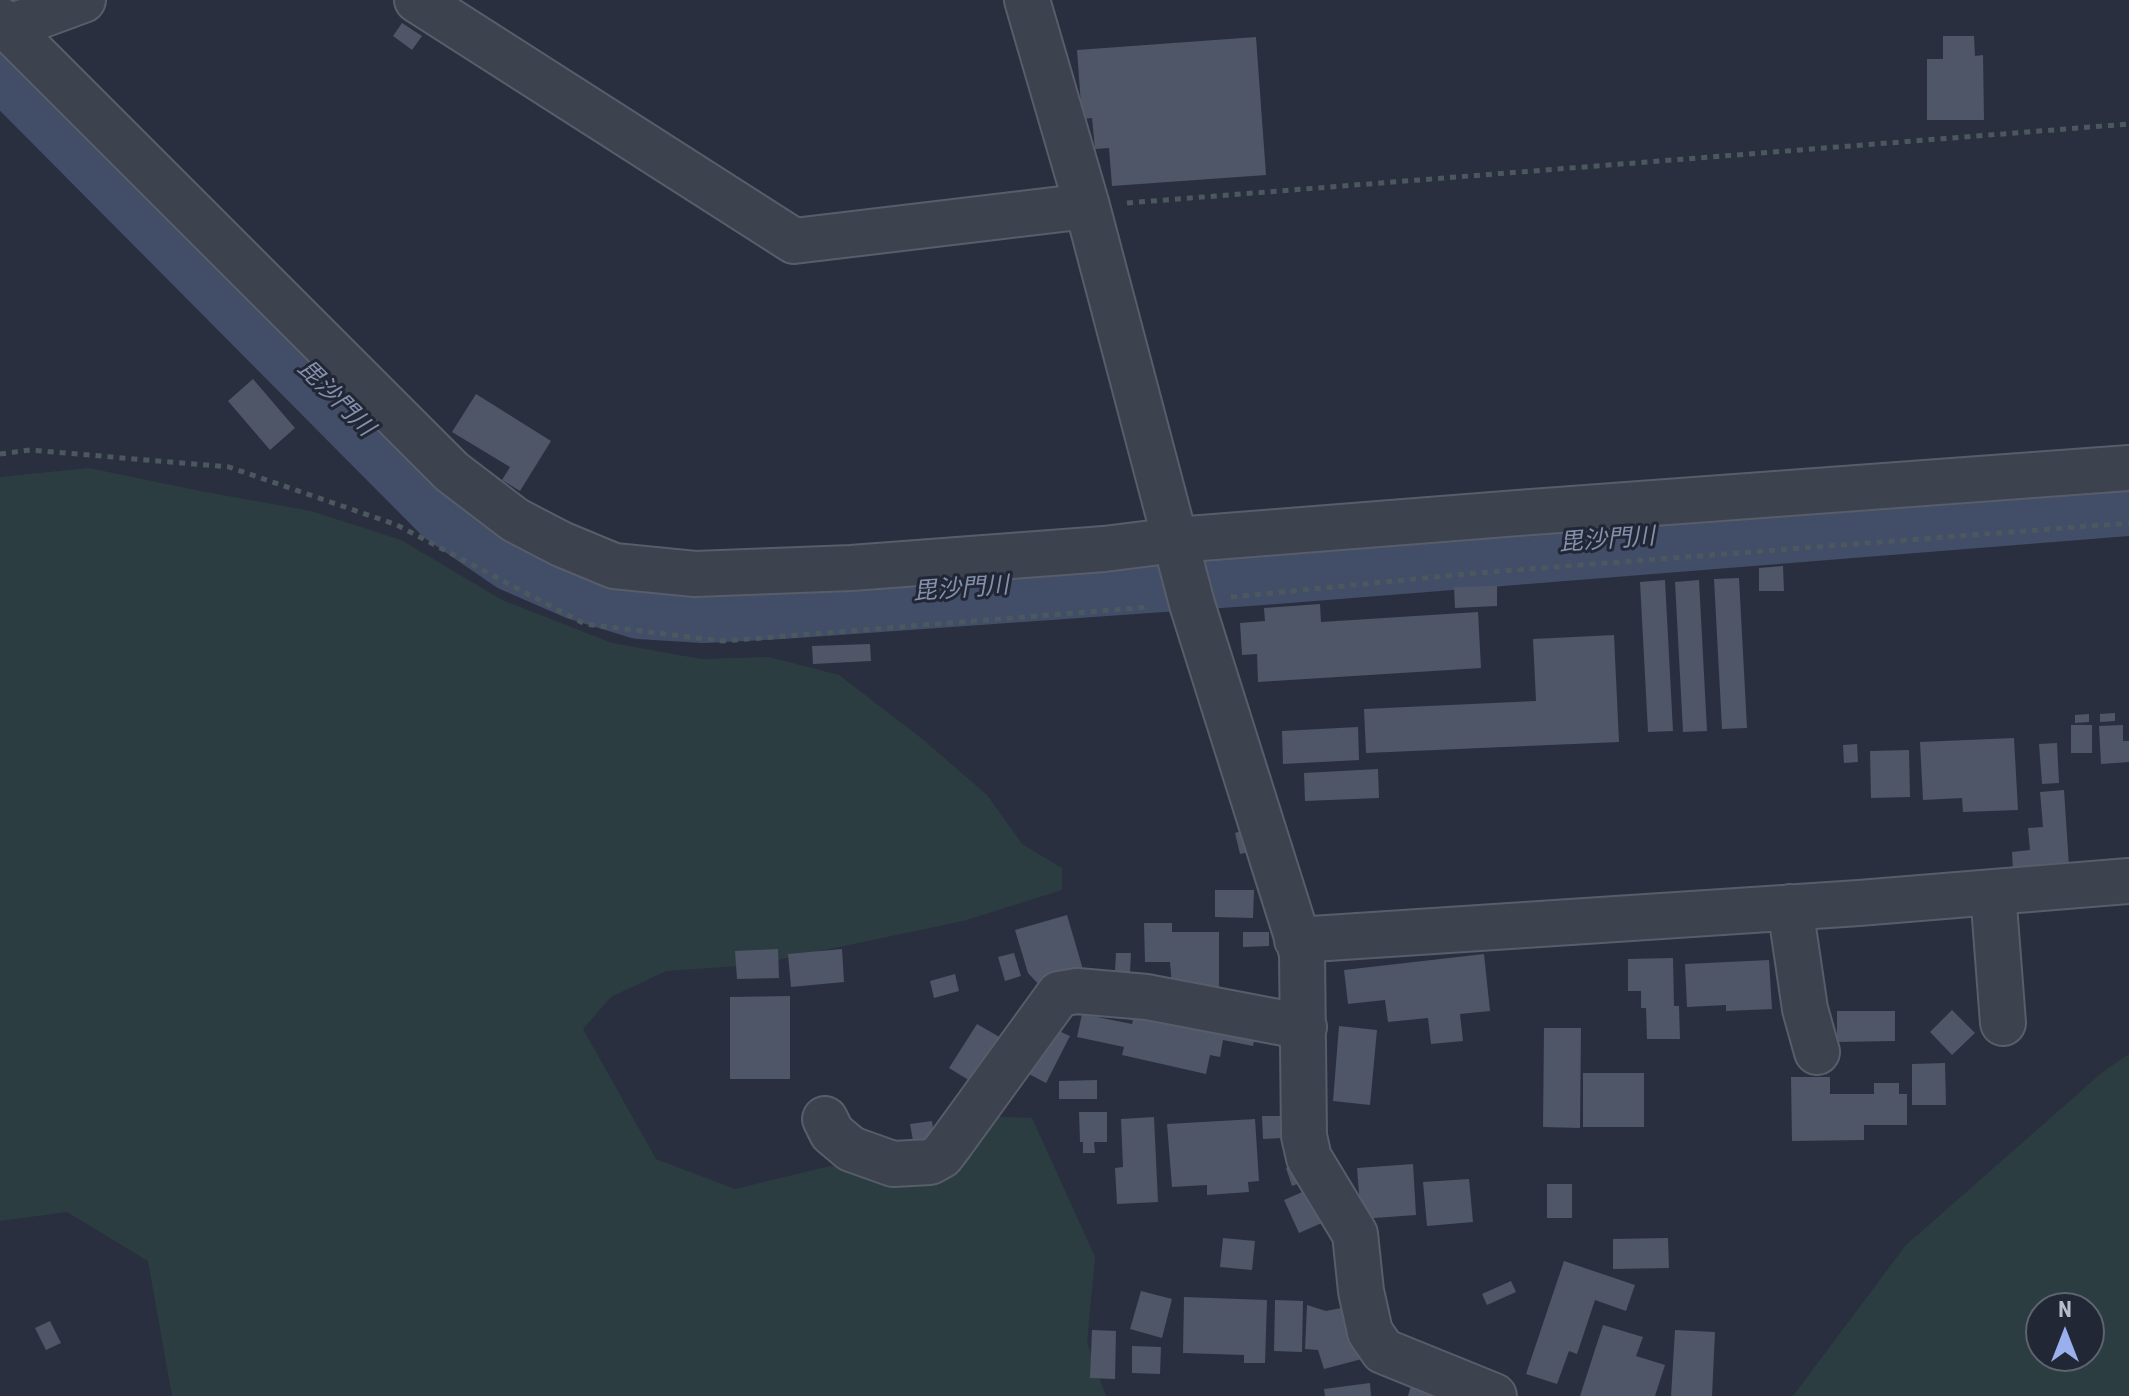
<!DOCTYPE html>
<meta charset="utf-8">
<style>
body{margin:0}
#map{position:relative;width:2129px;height:1396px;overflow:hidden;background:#292f3f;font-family:"Roboto Condensed",sans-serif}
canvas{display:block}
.north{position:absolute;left:2025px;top:1292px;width:80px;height:80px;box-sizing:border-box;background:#212734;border:2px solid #5e6370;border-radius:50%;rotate:0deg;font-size:22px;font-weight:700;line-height:32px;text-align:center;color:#b9bdc9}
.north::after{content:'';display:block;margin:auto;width:28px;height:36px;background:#9aafee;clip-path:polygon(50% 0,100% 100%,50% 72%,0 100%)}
</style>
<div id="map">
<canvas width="2129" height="1396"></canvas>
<div class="north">N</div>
</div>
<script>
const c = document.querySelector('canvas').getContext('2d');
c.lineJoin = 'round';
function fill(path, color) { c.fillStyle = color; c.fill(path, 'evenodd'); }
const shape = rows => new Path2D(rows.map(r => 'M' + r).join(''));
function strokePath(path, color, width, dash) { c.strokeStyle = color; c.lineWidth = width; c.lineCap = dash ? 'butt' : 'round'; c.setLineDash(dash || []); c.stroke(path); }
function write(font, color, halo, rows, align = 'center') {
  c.font = font + ' "Roboto Condensed","Noto Sans JP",sans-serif'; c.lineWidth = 6; c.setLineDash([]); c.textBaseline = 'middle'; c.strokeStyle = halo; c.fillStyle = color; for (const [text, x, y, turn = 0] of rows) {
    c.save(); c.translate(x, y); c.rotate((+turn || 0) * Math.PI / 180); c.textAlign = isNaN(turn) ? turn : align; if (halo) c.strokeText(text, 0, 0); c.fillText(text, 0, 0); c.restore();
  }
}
fill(shape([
 [89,468,200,491,311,511,401,540,502,600,612,643,701,659,769,657,839,675,921,738,987,795,1022,844,1062,868,1062,890,963,921,753,965,666,971,611,997,583,1029,656,1159,735,1189,892,1151,958,1115,1032,1118,1095,1257,1087,1343,1106,1396,172,1396,148,1261,67,1212,0,1221,0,477],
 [2129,1054,2129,1396,1793,1396,1906,1245,2104,1071],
 [2089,1308,2089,1356,2041,1356,2041,1308]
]), '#2c3d41');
strokePath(shape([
 [0,61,447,511,514,557,578,585,640,604,704,608,781,604,1275,569,2129,501]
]), '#424d68', 70);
fill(shape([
 [402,23,422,36,412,50,393,36],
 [1943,36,1974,36,1975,56,1983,55,1984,120,1927,120,1927,59,1943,59],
 [1256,37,1266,175,1112,186,1109,148,1095,149,1092,118,1082,119,1077,50],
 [253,379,295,428,270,450,228,401],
 [476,394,551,441,520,491,502,480,510,467,452,432],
 [1783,566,1784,591,1759,591,1759,568],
 [1739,578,1747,728,1722,729,1714,579],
 [1665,580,1673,731,1648,732,1640,582],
 [1699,580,1707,731,1683,732,1675,582],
 [1497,586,1497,606,1455,608,1454,587],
 [1320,604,1321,622,1478,612,1481,668,1258,682,1257,654,1242,655,1240,623,1265,621,1264,608],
 [1614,635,1619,742,1366,753,1364,709,1536,701,1533,639],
 [870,644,871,661,813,664,812,646],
 [2115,713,2115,721,2100,722,2100,714],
 [2089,714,2089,722,2075,723,2075,715],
 [2071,725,2092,725,2092,753,2071,753],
 [2123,725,2123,741,2129,741,2129,762,2101,764,2099,726],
 [1358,727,1359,760,1283,764,1282,731],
 [2014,738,2018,810,1963,812,1962,798,1923,800,1920,742],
 [2057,743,2059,783,2042,784,2039,744],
 [1857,744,1858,762,1844,763,1843,745],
 [1909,750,1910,797,1871,798,1870,751],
 [1378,769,1379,798,1305,801,1304,773],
 [2064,790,2069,866,2013,870,2012,852,2030,850,2028,828,2043,827,2040,792],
 [1244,830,1249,852,1240,854,1235,833],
 [1215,890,1254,890,1253,918,1215,917],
 [1067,915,1084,973,1040,986,1028,973,1015,930],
 [1144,923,1172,923,1172,932,1219,932,1219,993,1172,986,1170,962,1145,962],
 [1243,932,1269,932,1269,946,1243,947],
 [778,949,779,978,737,979,735,951],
 [842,949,844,982,791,987,788,954],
 [1014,953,1021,976,1005,981,998,957],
 [1116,953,1131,953,1130,973,1115,971],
 [1484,954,1490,1011,1460,1014,1463,1041,1431,1044,1428,1018,1388,1022,1385,1000,1348,1004,1344,970],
 [1673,958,1674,1006,1679,1006,1680,1039,1647,1039,1646,1008,1641,1008,1641,991,1628,991,1628,959],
 [1769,960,1772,1009,1726,1011,1726,1005,1687,1007,1685,964],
 [955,974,959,991,934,998,930,981],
 [790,996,790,1079,730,1079,730,997],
 [1952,1010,1975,1033,1952,1055,1930,1032],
 [1837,1011,1895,1011,1895,1041,1837,1042],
 [1082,1014,1132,1024,1134,1015,1255,1035,1253,1046,1223,1040,1220,1057,1210,1055,1206,1074,1122,1055,1124,1047,1077,1037],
 [977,1024,1003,1039,975,1084,949,1068],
 [1339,1026,1377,1030,1370,1105,1333,1101],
 [1050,1027,1070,1036,1046,1083,1027,1073],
 [1544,1028,1581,1028,1580,1128,1543,1127],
 [1945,1063,1946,1105,1912,1105,1912,1064],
 [1583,1073,1644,1073,1644,1127,1583,1127],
 [1791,1077,1830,1077,1830,1094,1874,1094,1874,1083,1899,1083,1899,1094,1907,1094,1907,1125,1864,1125,1864,1140,1792,1141],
 [1097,1080,1097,1099,1059,1099,1059,1081],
 [1079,1112,1107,1112,1107,1142,1094,1142,1095,1153,1083,1153,1083,1142,1080,1142],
 [1262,1116,1282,1116,1282,1138,1263,1139],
 [1154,1117,1158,1202,1117,1204,1115,1168,1123,1167,1121,1119],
 [1255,1119,1259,1181,1248,1182,1249,1192,1207,1195,1207,1185,1172,1187,1167,1124],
 [932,1121,935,1142,914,1146,910,1124],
 [1296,1164,1303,1182,1292,1186,1286,1168],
 [1413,1164,1416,1215,1361,1219,1357,1168],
 [1469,1179,1473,1222,1427,1226,1423,1182],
 [1547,1184,1572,1184,1572,1218,1547,1218],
 [1309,1189,1324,1222,1299,1233,1284,1200],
 [1223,1238,1255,1241,1252,1270,1220,1267],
 [1668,1238,1669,1268,1613,1269,1613,1239],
 [1564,1261,1635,1285,1626,1311,1595,1300,1577,1354,1569,1351,1557,1384,1526,1374],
 [1511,1281,1516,1292,1487,1305,1482,1294],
 [1141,1291,1172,1299,1162,1338,1130,1329],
 [1184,1297,1267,1300,1265,1363,1244,1363,1244,1355,1183,1353],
 [1275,1300,1303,1301,1302,1352,1274,1351],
 [1307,1305,1326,1311,1346,1307,1362,1359,1324,1369,1318,1350,1305,1349],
 [50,1321,61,1343,46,1350,35,1328],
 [1603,1325,1643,1337,1636,1356,1665,1365,1655,1396,1580,1396],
 [1092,1330,1116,1331,1115,1379,1090,1378],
 [1675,1330,1715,1332,1712,1396,1671,1396],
 [1132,1346,1161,1347,1160,1374,1132,1373],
 [1370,1383,1371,1396,1325,1396,1324,1389],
 [1411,1385,1440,1396,1408,1396]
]), '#4f5667');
const minor = shape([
 [417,0,794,241,1087,206],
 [1027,0,1087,206,1192,604,1302,953,1304,1136,1309,1158,1355,1234,1361,1291,1370,1332,1383,1351,1494,1396],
 [0,20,452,472,515,520,561,544,614,566,695,574,851,568,1104,549,1176,540,1518,513,2129,468],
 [7,28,83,0],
 [1993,892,2003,1023],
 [1790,907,1805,1009,1817,1052],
 [1297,940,1859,903,2129,881],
 [825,1119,832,1133,851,1149,893,1164,930,1162,941,1156,951,1143,1059,994,1077,991,1147,997,1304,1027]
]);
strokePath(minor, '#575d69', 48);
strokePath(shape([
 [1127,203,2129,124],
 [0,454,30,450,229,467,397,525,585,624,723,641,1150,607],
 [1231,597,1477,573,2129,523]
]), '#4b595f', 5, [6, 6]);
strokePath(minor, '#3d424f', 44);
write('italic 24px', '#8490ad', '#212734', [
 ["毘沙門川",335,399,45],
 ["毘沙門川",1607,541,-4],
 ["毘沙門川",961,590,-4]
]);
</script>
